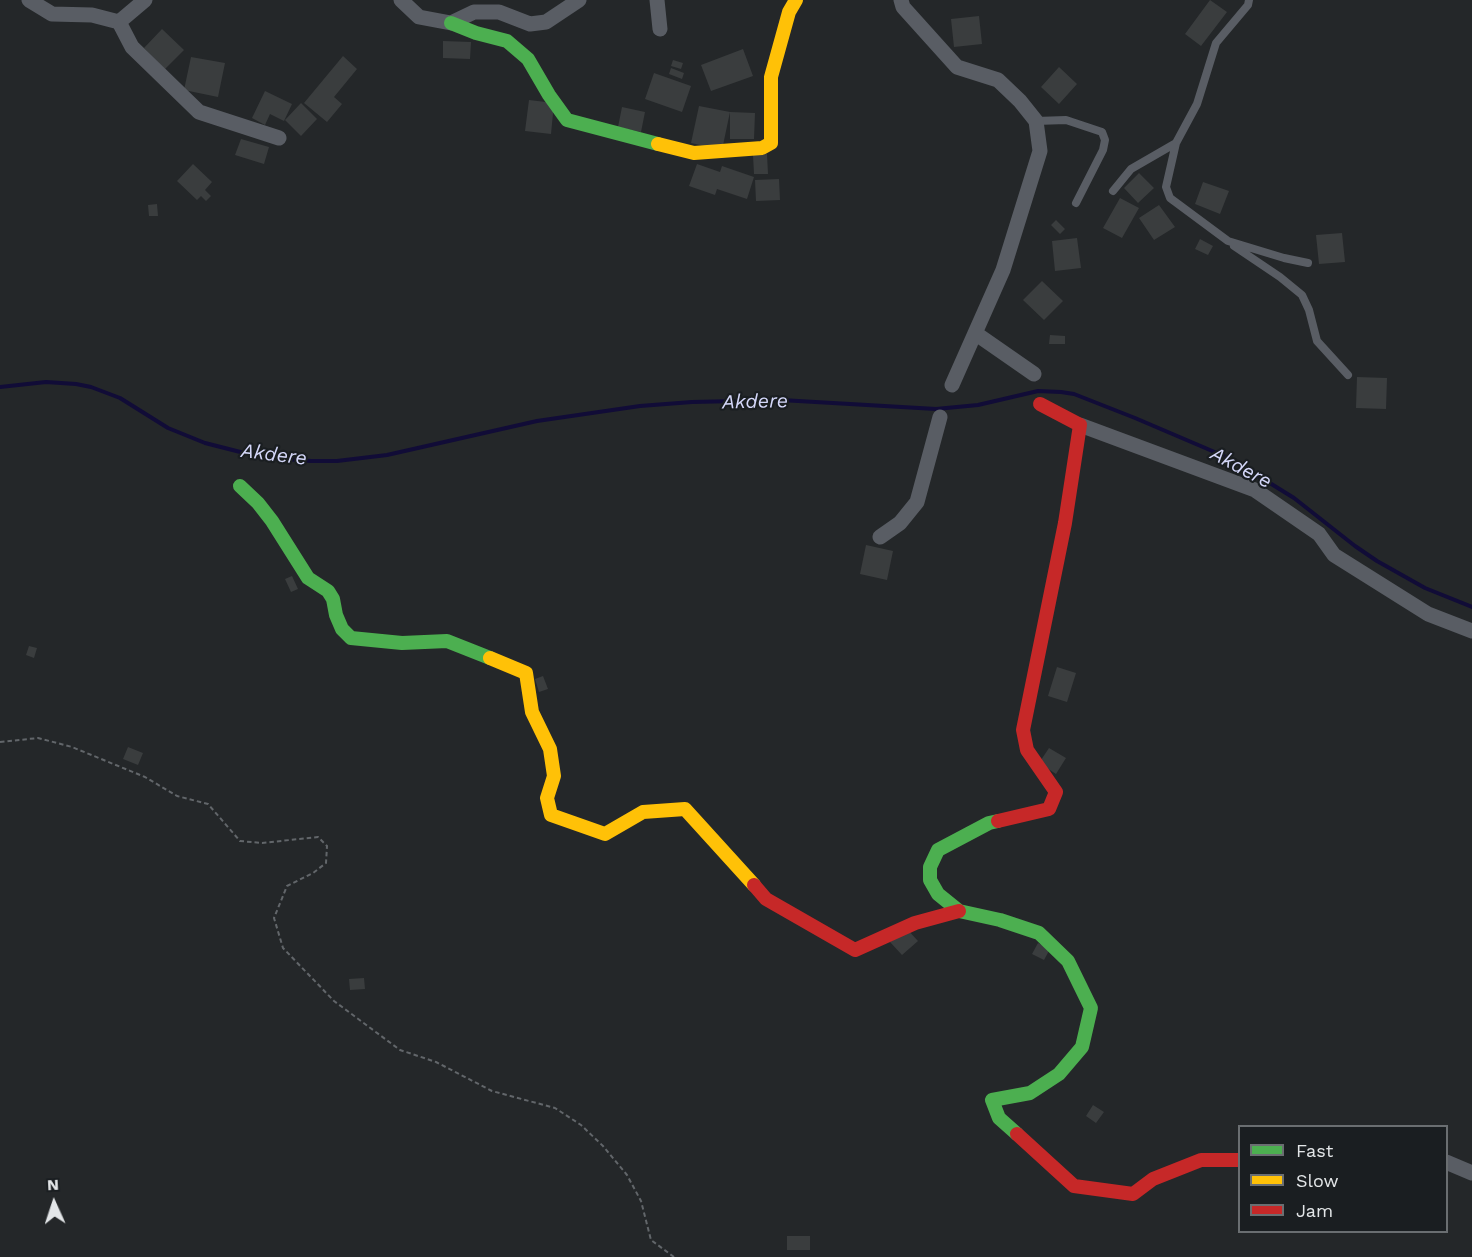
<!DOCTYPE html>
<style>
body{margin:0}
#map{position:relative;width:1472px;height:1257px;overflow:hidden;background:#242729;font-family:"Work Sans",sans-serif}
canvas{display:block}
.legend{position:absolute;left:1238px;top:1125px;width:210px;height:108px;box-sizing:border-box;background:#1a1e21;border:2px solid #6a6e71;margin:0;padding:8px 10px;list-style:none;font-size:18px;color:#e3e6e8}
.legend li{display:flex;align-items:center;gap:12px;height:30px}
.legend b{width:30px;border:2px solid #6a6e71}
.north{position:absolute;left:24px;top:1173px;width:60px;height:60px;-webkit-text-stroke:4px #1a1e21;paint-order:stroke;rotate:357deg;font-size:16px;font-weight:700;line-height:24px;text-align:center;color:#e3e6e8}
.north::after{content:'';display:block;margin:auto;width:21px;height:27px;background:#e3e6e8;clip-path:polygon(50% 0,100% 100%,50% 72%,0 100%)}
</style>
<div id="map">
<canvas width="1472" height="1257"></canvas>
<ul class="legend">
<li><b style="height:8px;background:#4caf50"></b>Fast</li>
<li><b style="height:8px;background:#ffc107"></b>Slow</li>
<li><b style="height:8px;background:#c62828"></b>Jam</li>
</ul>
<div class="north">N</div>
</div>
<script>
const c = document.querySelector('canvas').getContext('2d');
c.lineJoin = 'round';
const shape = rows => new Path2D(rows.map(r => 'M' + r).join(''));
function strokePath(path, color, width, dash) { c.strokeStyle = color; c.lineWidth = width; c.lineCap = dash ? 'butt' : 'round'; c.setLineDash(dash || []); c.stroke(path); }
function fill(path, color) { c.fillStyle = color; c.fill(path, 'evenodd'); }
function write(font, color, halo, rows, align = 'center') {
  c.font = font + ' "Work Sans",sans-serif'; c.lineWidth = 4.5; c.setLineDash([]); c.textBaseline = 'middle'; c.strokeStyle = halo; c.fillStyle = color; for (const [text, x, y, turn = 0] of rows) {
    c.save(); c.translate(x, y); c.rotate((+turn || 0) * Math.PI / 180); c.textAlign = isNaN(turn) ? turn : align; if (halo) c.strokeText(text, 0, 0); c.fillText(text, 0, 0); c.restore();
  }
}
strokePath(shape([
 [0,387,46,382,76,384,91,387,120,398,168,428,205,443,260,457,311,461,337,461,387,455,537,421,640,406,692,402,781,400,936,409,978,405,1038,391,1061,392,1074,394,1135,418,1231,459,1294,498,1355,546,1377,561,1425,588,1472,607]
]), '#110c37', 4);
fill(shape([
 [1210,0,1227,12,1201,46,1185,34],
 [979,16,982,44,954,47,951,19],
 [162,29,184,50,165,69,144,48],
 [443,41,471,42,470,59,443,58],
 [743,49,753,76,711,91,701,65],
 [343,56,357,69,334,97,342,104,327,122,304,103],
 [191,57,225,63,218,97,184,90],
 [673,60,683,63,681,69,671,66],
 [1059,67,1077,84,1059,104,1041,87],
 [671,68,684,73,682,79,669,74],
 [654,73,691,86,682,112,645,99],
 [265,91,292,104,284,121,270,114,265,125,252,118],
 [529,100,554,103,551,134,525,131],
 [301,103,317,119,301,136,285,120],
 [699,106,730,112,722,150,691,143],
 [622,107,645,112,641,132,618,127],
 [730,112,755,113,754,139,730,139],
 [241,139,269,147,264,164,235,155],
 [767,154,768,174,754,174,753,155],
 [193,164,212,182,205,190,211,196,206,201,201,196,197,200,177,181],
 [697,164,720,172,722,166,754,177,747,199,717,189,715,195,689,186],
 [1139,173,1154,188,1138,203,1124,188],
 [779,179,780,200,756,201,755,180],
 [1203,182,1229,191,1220,214,1195,204],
 [1120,198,1139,208,1122,238,1103,228],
 [157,204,158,216,149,216,148,205],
 [1159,205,1175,227,1154,240,1139,218],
 [1056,220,1065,229,1060,234,1051,225],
 [1342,233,1345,262,1319,264,1316,235],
 [1077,238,1081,268,1055,271,1052,241],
 [1200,239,1213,246,1208,255,1195,249],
 [1042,281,1063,301,1044,320,1023,300],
 [1050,335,1065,336,1065,344,1049,344],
 [1357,377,1387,378,1386,409,1356,408],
 [866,545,893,551,887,580,860,574],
 [292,576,298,589,291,592,285,579],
 [29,646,37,648,34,658,26,655],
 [1057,667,1076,673,1067,702,1048,696],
 [543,676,548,689,539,692,535,679],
 [128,747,143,753,138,765,123,759],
 [1049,748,1066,758,1056,774,1039,763],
 [906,928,918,941,902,955,890,942],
 [1038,943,1050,949,1044,960,1032,954],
 [364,978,365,989,350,990,349,979],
 [1093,1105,1104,1112,1096,1123,1086,1116],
 [787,1236,810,1236,810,1250,787,1250]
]), '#3a3d3e');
strokePath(shape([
 [0,742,38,738,72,747,145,777,177,796,208,804,240,841,262,843,318,837,327,846,326,863,313,873,287,886,274,918,283,948,334,1001,400,1050,436,1062,492,1091,555,1108,581,1125,603,1146,627,1175,641,1201,651,1240,674,1257]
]), '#62666a', 2, [4.5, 3]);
strokePath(shape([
 [1036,121,1066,120,1102,132,1105,140,1103,150,1076,203],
 [1176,143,1166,187,1170,198,1228,241,1284,258,1308,263],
 [1113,191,1131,169,1176,143,1197,104,1216,43,1248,5,1249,0],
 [1234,246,1280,277,1302,295,1309,310,1317,341,1348,375]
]), '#595d64', 8);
strokePath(shape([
 [29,0,52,14,92,15,119,22,132,47,199,112,279,138],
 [401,0,419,17,451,23,474,12,499,12,530,24,546,22,579,0],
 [657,0,660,29],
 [901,0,903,7,957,67,998,80,1020,101,1036,121,1040,151,1003,270,952,385],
 [119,22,145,0],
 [975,333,1034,374],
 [1080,425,1255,490,1319,534,1334,555,1428,614,1472,631],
 [880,537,900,523,917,502,940,417],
 [1446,1162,1472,1173]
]), '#595d64', 15);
strokePath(shape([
 [451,23,476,33,507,41,528,59,549,95,567,120,658,144],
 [240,486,258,503,272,521,308,578,328,591,333,599,336,615,342,629,351,638,402,643,447,641,490,658],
 [998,821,989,823,938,850,930,867,930,880,938,894,959,911,1000,920,1039,933,1068,961,1091,1008,1082,1047,1059,1074,1030,1093,992,1100,999,1118,1017,1134]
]), '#4caf50', 14);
strokePath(shape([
 [658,144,694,153,762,148,771,143,771,77,789,12,796,0],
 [490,658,526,673,532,712,550,749,554,776,547,798,551,815,605,834,643,812,685,809,754,885]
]), '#ffc107', 14);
strokePath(shape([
 [998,821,1049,809,1056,792,1027,750,1023,730,1065,523,1080,425,1040,404],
 [754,885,766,899,855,950,915,923,959,911],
 [1017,1134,1074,1186,1133,1194,1153,1179,1201,1160,1240,1160]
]), '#c62828', 14);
write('italic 20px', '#d4d7f9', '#1a1e21', [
 ["Akdere",755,402,-1],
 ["Akdere",274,455,7],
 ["Akdere",1241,468,28]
]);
</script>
